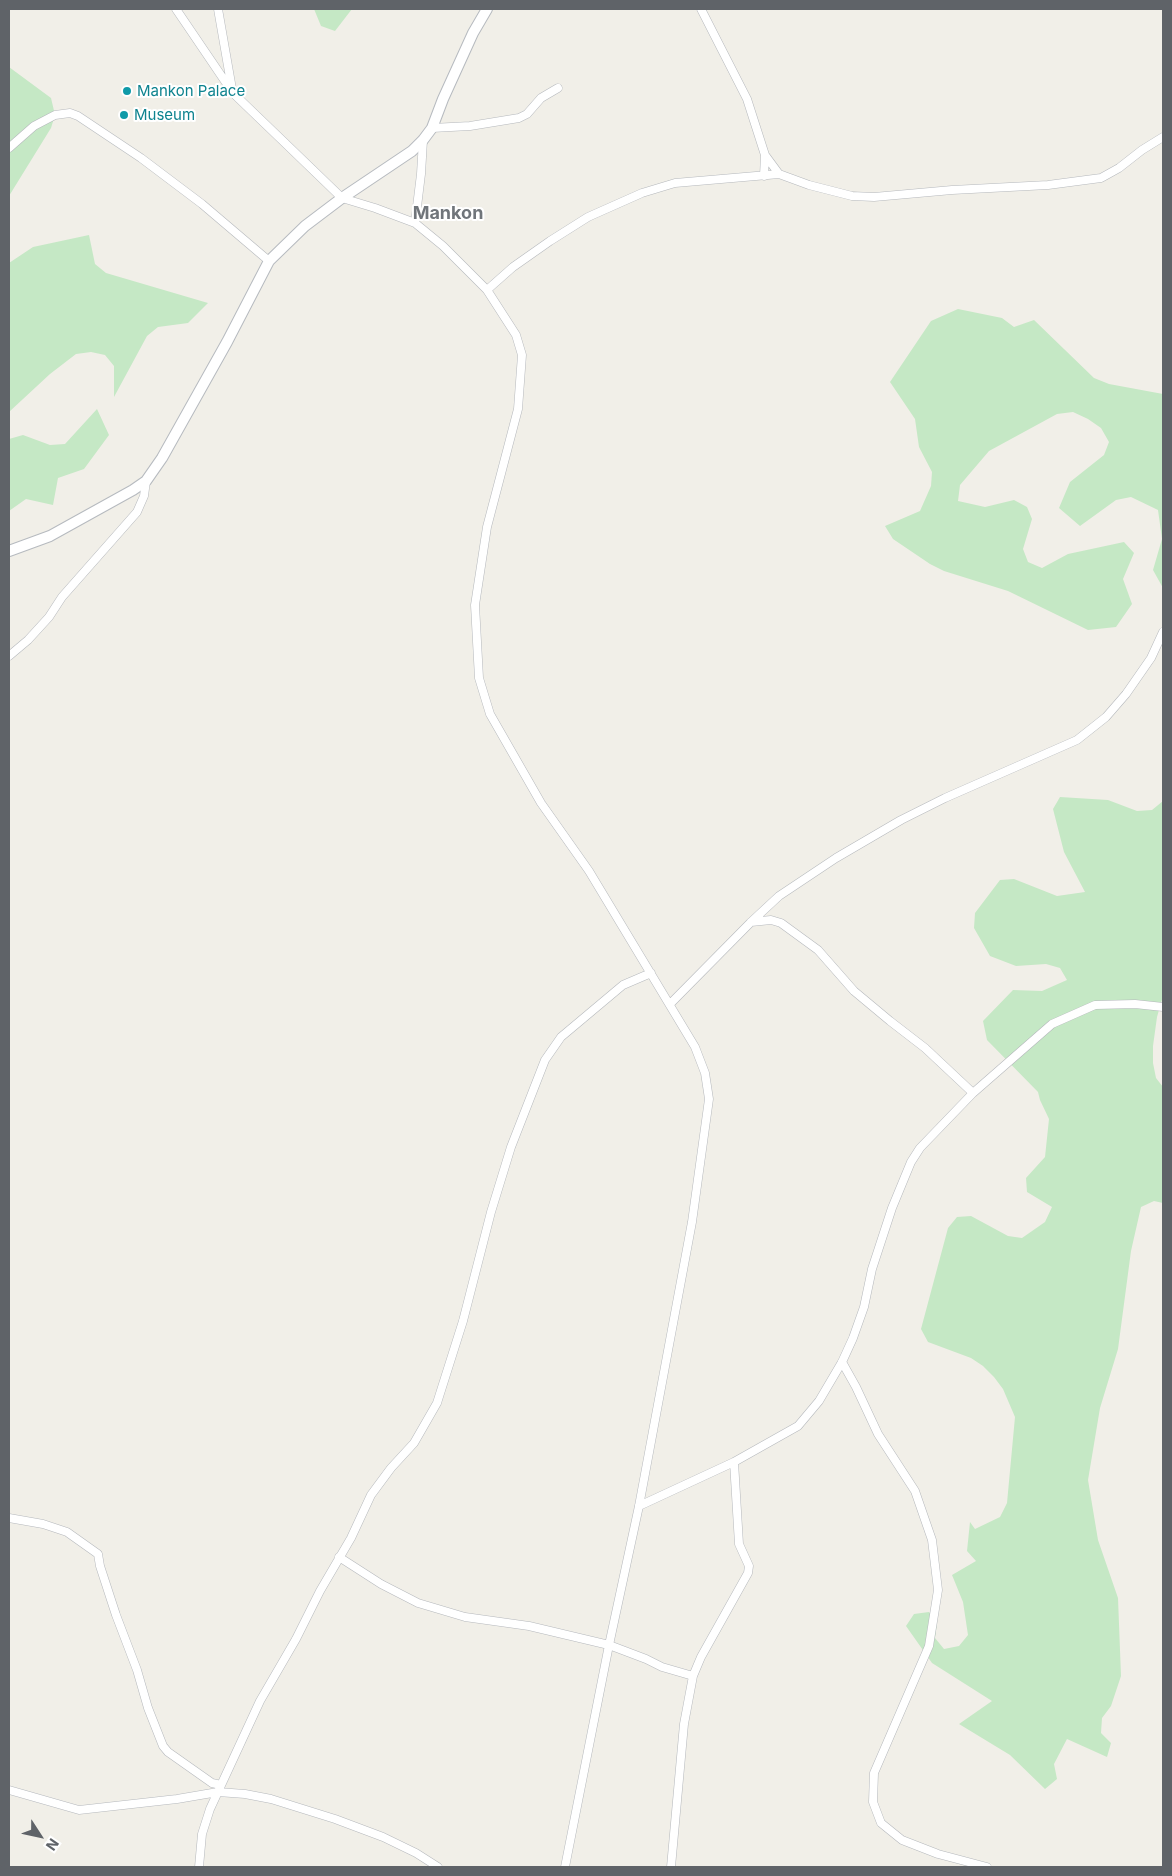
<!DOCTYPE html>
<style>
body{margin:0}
#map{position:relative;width:1172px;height:1876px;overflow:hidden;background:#f1efe8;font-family:Inter,sans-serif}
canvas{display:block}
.frame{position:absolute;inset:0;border:10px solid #5f6368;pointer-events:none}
.north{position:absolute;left:15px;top:1811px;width:50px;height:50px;-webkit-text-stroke:4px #fff;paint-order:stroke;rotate:125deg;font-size:14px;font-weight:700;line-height:20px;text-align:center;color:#5f6368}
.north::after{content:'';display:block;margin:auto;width:18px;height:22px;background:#5f6368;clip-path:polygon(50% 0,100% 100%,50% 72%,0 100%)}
</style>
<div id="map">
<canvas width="1172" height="1876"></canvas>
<div class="frame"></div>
<div class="north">N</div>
</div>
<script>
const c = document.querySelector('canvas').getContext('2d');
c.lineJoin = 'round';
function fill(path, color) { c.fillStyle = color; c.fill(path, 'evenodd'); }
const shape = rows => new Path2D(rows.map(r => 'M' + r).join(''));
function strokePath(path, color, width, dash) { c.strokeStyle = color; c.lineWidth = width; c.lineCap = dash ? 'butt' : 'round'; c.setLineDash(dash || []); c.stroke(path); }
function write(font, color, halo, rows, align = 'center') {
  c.font = font + ' Inter,sans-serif'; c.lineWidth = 4; c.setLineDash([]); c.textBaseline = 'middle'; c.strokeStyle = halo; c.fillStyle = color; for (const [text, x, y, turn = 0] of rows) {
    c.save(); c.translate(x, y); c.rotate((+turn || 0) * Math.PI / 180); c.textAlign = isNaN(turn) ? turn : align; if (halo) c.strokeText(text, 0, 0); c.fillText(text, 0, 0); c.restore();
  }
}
fill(shape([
 [314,9,352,9,335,31,321,26],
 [9,67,51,98,55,115,51,128,9,196],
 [89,235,95,264,106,273,208,303,188,323,158,327,147,336,114,397,114,366,105,355,91,352,76,354,50,374,9,412,9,263,33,247],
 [958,309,1002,318,1014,327,1034,320,1094,378,1109,384,1163,394,1163,588,1153,570,1162,539,1158,510,1131,497,1116,500,1080,526,1059,508,1070,482,1104,455,1109,442,1101,428,1088,419,1073,412,1057,414,989,451,960,485,958,501,985,507,1014,500,1027,507,1032,519,1023,549,1028,562,1042,568,1068,554,1124,542,1134,553,1123,579,1132,604,1116,627,1088,630,1008,591,944,571,930,564,893,539,885,526,920,511,931,486,932,472,919,447,915,419,890,382,931,321],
 [97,409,109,435,84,469,58,478,53,505,26,499,9,511,9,439,23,435,50,445,65,444],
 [1060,797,1108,800,1137,811,1152,810,1163,801,1163,996,1157,1017,1153,1046,1153,1063,1156,1078,1163,1087,1163,1203,1154,1201,1141,1207,1131,1251,1118,1349,1100,1408,1088,1480,1098,1540,1118,1598,1121,1676,1111,1706,1102,1718,1101,1733,1111,1743,1107,1757,1067,1739,1054,1764,1057,1779,1045,1789,1010,1755,959,1724,992,1701,932,1663,906,1626,914,1614,929,1612,937,1623,935,1638,944,1649,959,1646,968,1635,963,1602,952,1575,976,1561,967,1551,970,1522,975,1529,1000,1517,1007,1503,1015,1417,1003,1389,994,1377,983,1366,971,1358,928,1342,921,1329,948,1228,957,1217,971,1216,1008,1236,1022,1238,1045,1222,1052,1207,1027,1192,1026,1178,1045,1157,1049,1119,1040,1100,1038,1092,987,1040,983,1021,1013,990,1042,991,1067,980,1060,968,1046,964,1016,966,990,956,974,928,975,913,1000,880,1014,879,1057,896,1085,892,1064,852,1053,809]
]), '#c5e8c5');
const street = shape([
 [176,9,233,93,285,143,342,198,375,208,415,223,443,246,487,290,516,335,522,355,518,409,487,527,475,605,479,678,490,714,541,803,589,871,695,1047,705,1073,709,1099,692,1222,639,1506,609,1645,565,1867],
 [218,9,232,89],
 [701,9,747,99,765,155,779,174],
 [432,128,470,126,519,118,527,114,541,98,558,88],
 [9,148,34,126,55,115,70,113,78,116,141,158,202,204,269,261],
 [764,176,765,155],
 [415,223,421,174,423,140],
 [487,290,513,267,550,241,588,217,642,193,675,183,779,174,809,185,852,196,874,197,952,190,1048,185,1101,178,1119,168,1142,150,1163,137],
 [9,656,28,640,49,617,62,597,137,512,144,496,146,481],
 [751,922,771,920,781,923,818,950,854,991,890,1021,925,1048,973,1093],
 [670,1004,751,922,779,896,836,858,901,820,945,798,1077,740,1106,717,1126,694,1151,658,1163,632],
 [842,1362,856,1387,878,1434,915,1491,932,1540,938,1590,929,1646,874,1773,873,1802,881,1823,902,1840,938,1854,987,1867],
 [639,1506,734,1462,798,1426,819,1401,842,1362,853,1338,864,1307,872,1269,892,1208,911,1162,920,1148,973,1093,1052,1024,1095,1005,1135,1004,1163,1007],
 [9,1518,43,1524,67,1532,98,1554,100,1566,116,1615,137,1670,148,1708,163,1746,168,1752,212,1783,221,1785],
 [339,1557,381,1584,418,1603,465,1617,529,1626,609,1645,646,1659,662,1667,693,1676],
 [9,1790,79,1810,177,1799,218,1792,245,1794,271,1799,335,1819,383,1837,416,1853,438,1867],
 [199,1867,202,1834,210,1809,260,1701,296,1639,320,1591,351,1538,371,1495,391,1468,414,1443,437,1403,463,1321,491,1212,511,1147,545,1060,561,1037,623,985,651,973],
 [671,1867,684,1724,693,1676,701,1657,748,1573,749,1566,739,1544,734,1462]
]);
const secondary = shape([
 [9,551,50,536,133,490,146,481,162,458,227,342,269,261,305,226,342,198,412,151,423,140,432,128,443,99,473,33,487,9]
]);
strokePath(street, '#b5b8bc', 9);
strokePath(secondary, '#b6babf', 12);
strokePath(street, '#fff', 8);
strokePath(secondary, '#fff', 10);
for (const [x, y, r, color] of [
 [127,91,5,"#0f9aa8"],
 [124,115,5,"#0f9aa8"]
]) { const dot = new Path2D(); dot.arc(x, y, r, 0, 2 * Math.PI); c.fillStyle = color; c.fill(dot); strokePath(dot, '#fff', 2); }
write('15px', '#0d838f', '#fff', [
 ["Mankon Palace",137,91],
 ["Museum",134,115]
], 'left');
write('bold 18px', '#70757a', '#fff', [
 ["Mankon",448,214]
]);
</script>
